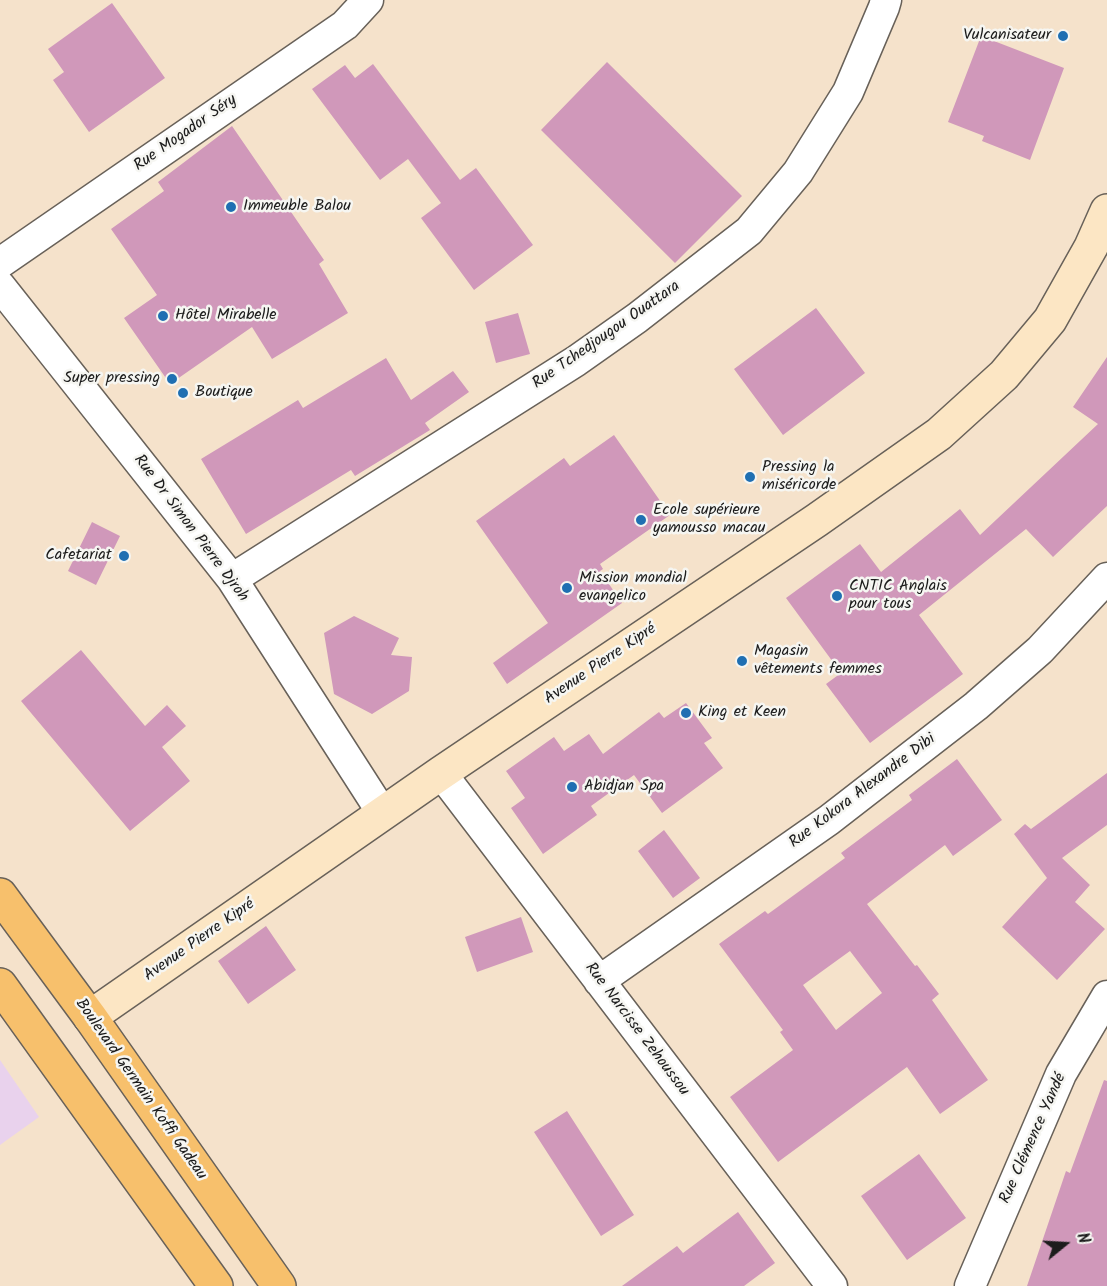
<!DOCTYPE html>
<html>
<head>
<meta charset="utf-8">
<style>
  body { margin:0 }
  #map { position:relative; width:1107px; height:1286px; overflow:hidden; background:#f5e2cb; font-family:Kalam,sans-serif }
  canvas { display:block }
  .north { position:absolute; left:1035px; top:1214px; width:60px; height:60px; -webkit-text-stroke:4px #f6f6f2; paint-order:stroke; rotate:72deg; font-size:16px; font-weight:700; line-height:24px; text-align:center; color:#1c1c1c }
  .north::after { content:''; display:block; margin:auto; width:21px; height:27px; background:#1c1c1c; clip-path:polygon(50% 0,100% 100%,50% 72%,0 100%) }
</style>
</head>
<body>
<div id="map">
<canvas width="1107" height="1286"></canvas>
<div class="north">N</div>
</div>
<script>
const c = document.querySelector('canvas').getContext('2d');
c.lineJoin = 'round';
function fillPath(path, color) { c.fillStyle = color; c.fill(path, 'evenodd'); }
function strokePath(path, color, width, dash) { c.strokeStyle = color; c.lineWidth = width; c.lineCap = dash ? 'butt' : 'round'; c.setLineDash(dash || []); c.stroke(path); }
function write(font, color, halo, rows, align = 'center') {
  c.font = font + ' Kalam,sans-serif'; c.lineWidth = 5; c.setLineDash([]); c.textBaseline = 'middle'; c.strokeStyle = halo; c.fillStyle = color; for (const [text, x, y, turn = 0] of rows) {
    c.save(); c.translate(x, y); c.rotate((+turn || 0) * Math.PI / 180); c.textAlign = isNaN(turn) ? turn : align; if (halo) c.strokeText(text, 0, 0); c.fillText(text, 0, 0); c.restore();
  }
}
fillPath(new Path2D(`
  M0 1060 39 1117 0 1145Z`), '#e9d2ed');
fillPath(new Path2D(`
  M112 3 165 78 89 132 53 80 64 72 48 49Z
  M981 36 1064 68 1030 160 982 141 984 136 948 122Z
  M607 62 742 196 675 263 541 130Z
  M373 64 460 180 476 168 533 245 474 290 421 218 441 203 408 159 380 180 312 89 345 65 355 78Z
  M232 126 324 260 319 264 348 313 272 359 252 327 170 384 124 318 157 295 111 229 164 191 158 182Z
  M816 308 865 373 783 435 734 369Z
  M518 313 530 354 496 363 485 322Z
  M1107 357V506L1053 557 1026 529 919 615 963 674 870 743 826 684 841 673 786 598 860 544 881 572 960 509 980 535 1098 424 1073 407Z
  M386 358 411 400 453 371 469 392 425 423 430 430 355 476 351 470 246 534 201 459 298 400 303 408Z
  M614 435 670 515 600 564 603 569 600 571 622 603 507 684 493 663 548 623 476 521 564 458 570 466Z
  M92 522 120 536 96 585 68 571Z
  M354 616 399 638 391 655 412 657 409 691 372 714 334 694 324 633Z
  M81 650 145 726 167 705 186 726 162 747 190 781 130 831 21 701Z
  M686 703 712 738 704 743 723 768 662 813 634 775 591 806 597 815 543 854 511 808 525 798 506 771 554 737 564 751 589 734 603 754 659 712 664 718Z
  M957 759 1002 820 953 856 945 845 867 904 915 966 917 965 939 994 932 1000 988 1080 940 1114 907 1067 778 1162 730 1097 793 1050 780 1032 783 1030 719 944 765 911 768 914 845 858 841 853 912 800 909 795ZM850 951 882 993 836 1030 803 985Z
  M1107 773V825L1062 858 1090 885 1075 902 1105 929 1057 980 1002 927 1047 878 1014 834 1025 824 1031 829Z
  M664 830 700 878 673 898 638 851Z
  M521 917 533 952 477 972 465 937Z
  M266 926 296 970 248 1004 218 961Z
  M1104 1080 1107 1081V1286H1027L1066 1171 1070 1173Z
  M567 1111 634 1215 601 1236 534 1132Z
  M919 1154 966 1218 907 1260 861 1196Z
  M738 1212 775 1263 744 1286H622L677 1246 683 1253Z`), '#d098ba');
const street = new Path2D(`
  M0 263 345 25 368 0
  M0 286 232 579 383 814
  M232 579 576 361 637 318 749 231 798 172 848 92 884 7 886 0
  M441 773 832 1286
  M599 981 829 820 976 706 1040 650 1107 578
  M970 1286 1061 1074 1107 996`);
const secondary = new Path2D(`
  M90 1017 441 773 817 520 939 434 1004 375 1050 320 1091 247 1107 211`);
const primary = new Path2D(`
  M0 895 90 1017 279 1286
  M0 985 216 1286`);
strokePath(street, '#686159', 33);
strokePath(secondary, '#686159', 36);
strokePath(primary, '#686159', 36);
strokePath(street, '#fff', 30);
strokePath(secondary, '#fce6c4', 33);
strokePath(primary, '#f7c06c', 33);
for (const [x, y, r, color] of [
  [1063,36,6,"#1f6fb2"],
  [231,207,6,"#1f6fb2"],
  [163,316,6,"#1f6fb2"],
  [172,379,6,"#1f6fb2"],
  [183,393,6,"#1f6fb2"],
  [750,477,6,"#1f6fb2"],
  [641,520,6,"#1f6fb2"],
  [124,556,6,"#1f6fb2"],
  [567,588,6,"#1f6fb2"],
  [837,596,6,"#1f6fb2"],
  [742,661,6,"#1f6fb2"],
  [686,713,6,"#1f6fb2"],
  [572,787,6,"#1f6fb2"]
]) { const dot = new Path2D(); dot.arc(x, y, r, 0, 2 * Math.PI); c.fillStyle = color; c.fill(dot); strokePath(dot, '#f6f6f2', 2); }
write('16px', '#1c1c1c', '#f6f6f2', [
  ["Vulcanisateur",1051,36,"right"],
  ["Immeuble Balou",243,207],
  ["Hôtel Mirabelle",175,316],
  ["Super pressing",160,379,"right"],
  ["Boutique",195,393],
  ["Pressing la",762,468],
  ["miséricorde",762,486],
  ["Ecole supérieure",653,511],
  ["yamousso macau",653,529],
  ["Cafetariat",112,556,"right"],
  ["Mission mondial",579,579],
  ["evangelico",579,597],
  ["CNTIC Anglais",849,587],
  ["pour tous",849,605],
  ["Magasin",754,652],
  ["vêtements femmes",754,670],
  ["King et Keen",698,713],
  ["Abidjan Spa",584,787]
], 'left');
write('16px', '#1c1c1c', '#f6f6f2', [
  ["Rue Mogador Séry",186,134,-35],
  ["Rue Tchedjougou Ouattara",607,336,-35],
  ["Rue Dr Simon Pierre Djroh",190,529,53],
  ["Avenue Pierre Kipré",601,665,-34],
  ["Rue Kokora Alexandre Dibi",863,792,-37],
  ["Avenue Pierre Kipré",200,941,-35],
  ["Rue Narcisse Zehoussou",636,1030,53],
  ["Boulevard Germain Koffi Gadeau",140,1090,55],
  ["Rue Clémence Yandé",1034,1139,-66]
]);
</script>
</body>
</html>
